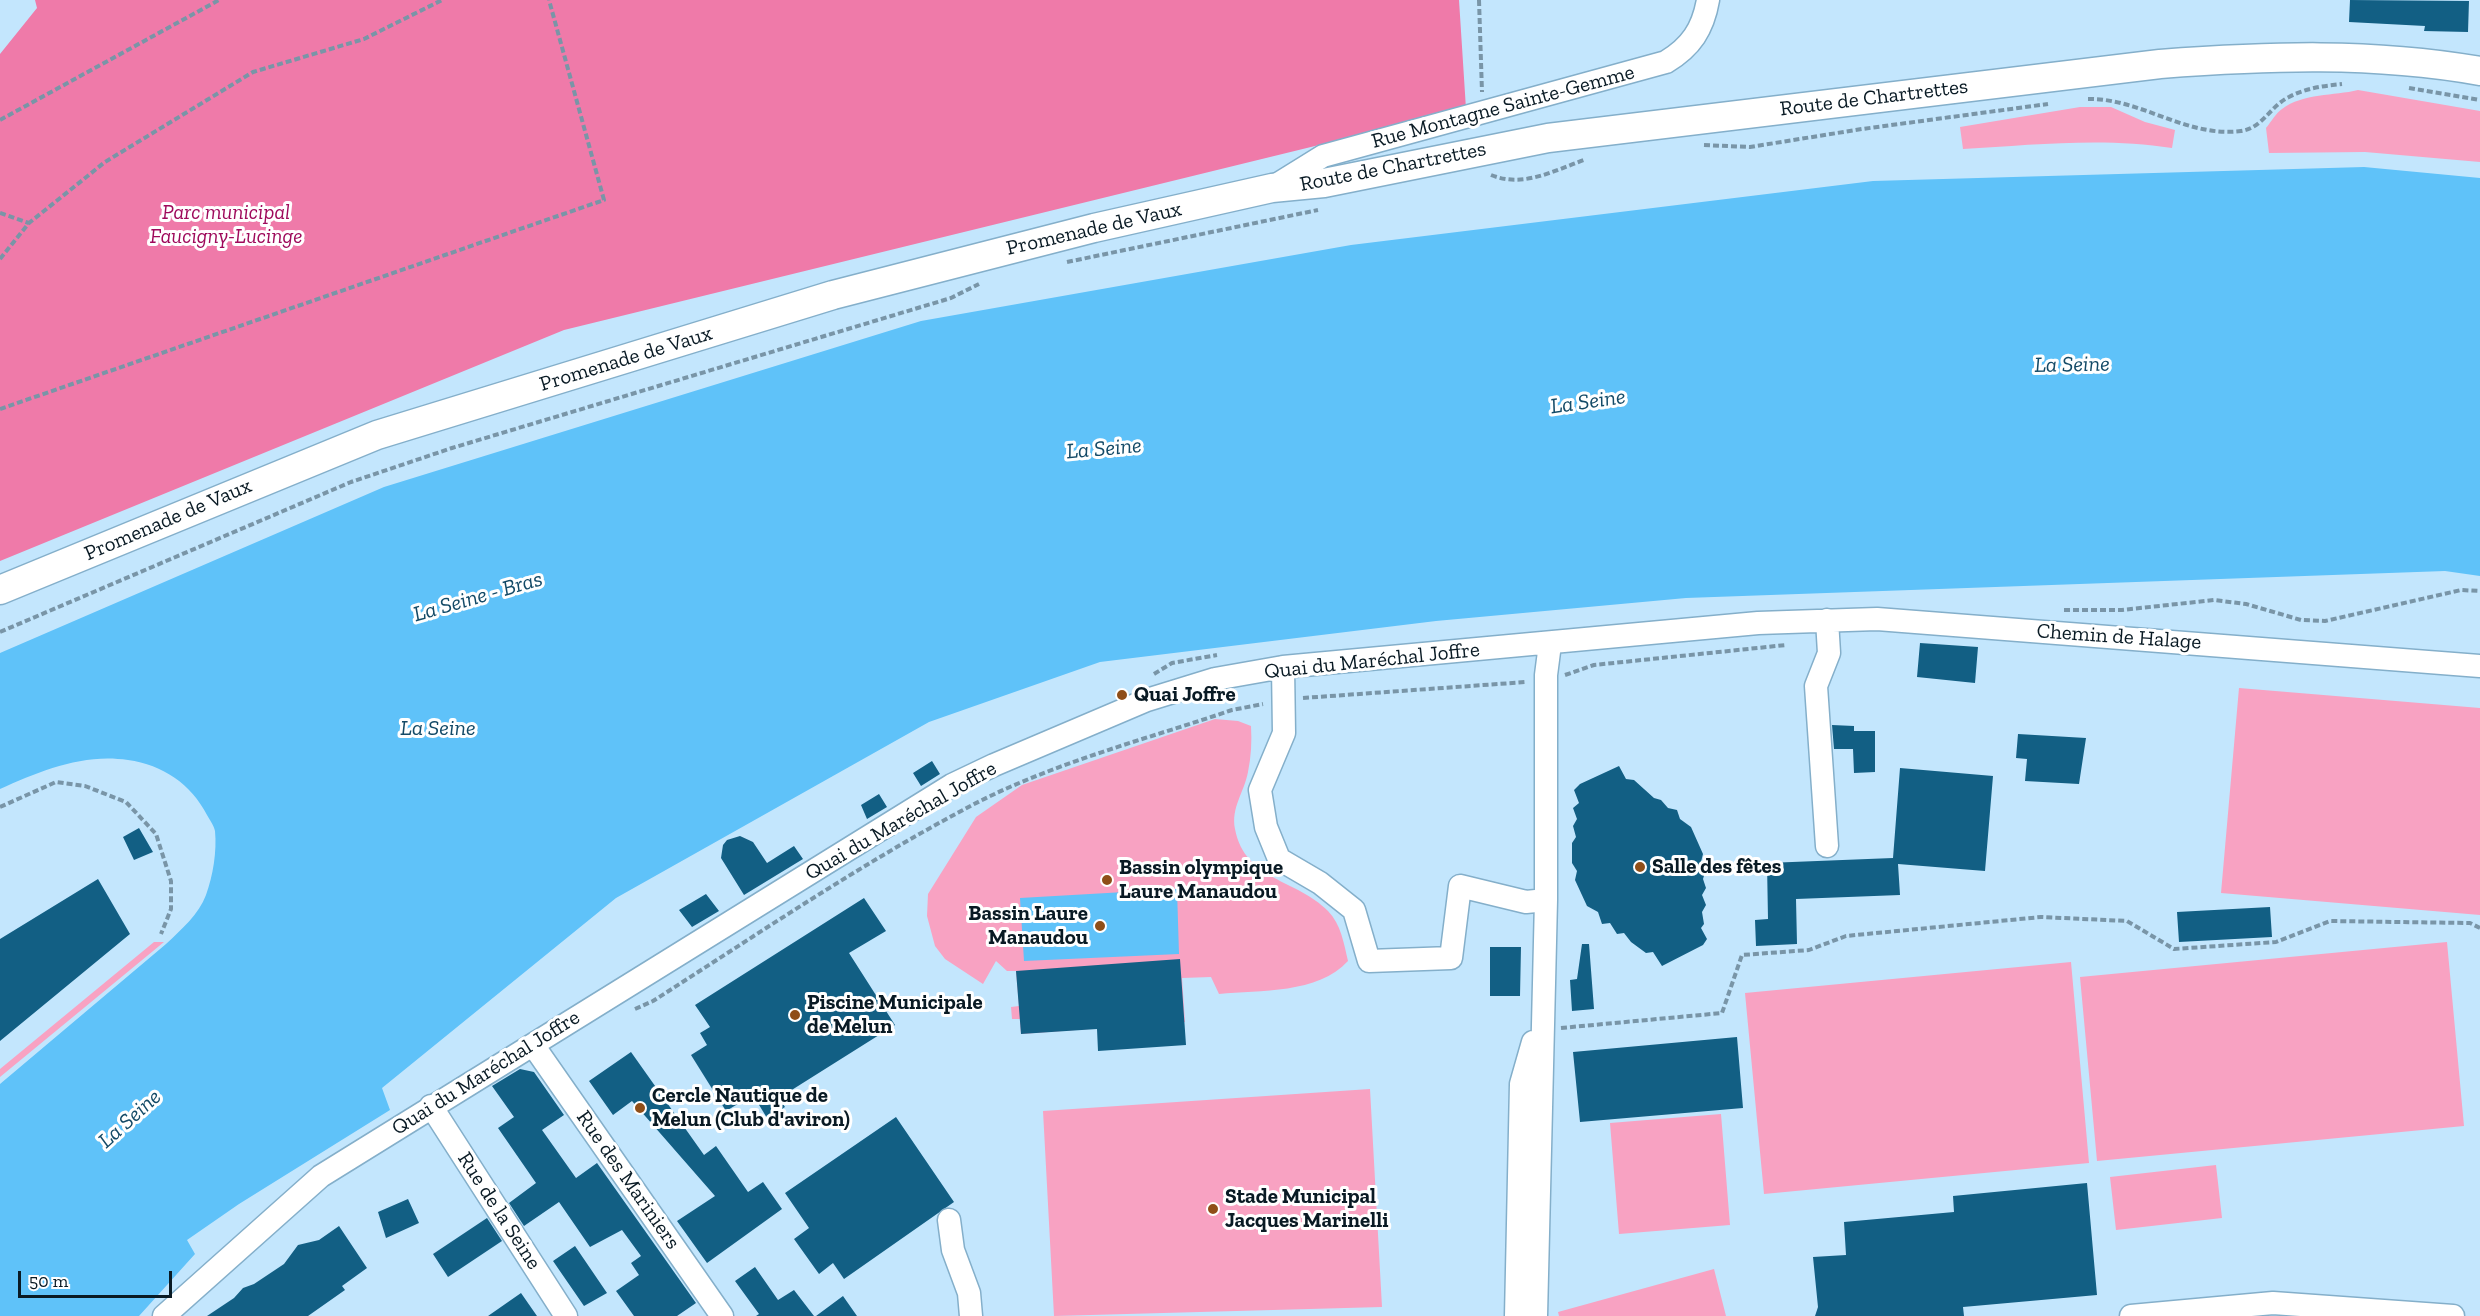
<!DOCTYPE html>
<html>
<head>
<meta charset="utf-8">
<style>
  body { margin:0 }
  #map { position:relative; width:2480px; height:1316px; overflow:hidden; background:#c3e6fd; font-family:"Zilla Slab",serif }
  canvas { display:block }
  .scale { position:absolute; left:18px; top:1271px; width:154px; height:27px; box-sizing:border-box; border:3px solid #091a24; border-top:0; padding-left:8px; font-size:18px; line-height:21px; white-space:nowrap; color:#091a24; -webkit-text-stroke:4px #fff; paint-order:stroke }
</style>
</head>
<body>
<div id="map">
<canvas width="2480" height="1316"></canvas>
<div class="scale">50 m</div>
</div>
<script>
const c = document.querySelector('canvas').getContext('2d');
c.lineJoin = 'round';
function fillPath(path, color) { c.fillStyle = color; c.fill(path, 'evenodd'); }
function strokePath(path, color, width, dash) { c.strokeStyle = color; c.lineWidth = width; c.lineCap = dash ? 'butt' : 'round'; c.setLineDash(dash || []); c.stroke(path); }
function write(font, color, halo, rows, align = 'center') {
  c.font = font + ' "Zilla Slab",serif'; c.lineWidth = 6; c.setLineDash([]); c.textBaseline = 'middle'; c.strokeStyle = halo; c.fillStyle = color; for (const [text, x, y, turn = 0] of rows) {
    c.save(); c.translate(x, y); c.rotate((+turn || 0) * Math.PI / 180); c.textAlign = isNaN(turn) ? turn : align; if (halo) c.strokeText(text, 0, 0); c.fillText(text, 0, 0); c.restore();
  }
}
fillPath(new Path2D(`
  M2358 90 2480 111V162L2365 152 2269 153 2266 128C2271 122 2276 113 2282 109 2303 93 2334 96 2358 90Z
  M2080 107H2111L2145 122 2175 130 2172 148C2104 137 2031 145 1963 149L1960 127Z
  M2239 688 2480 708V915L2221 893Z
  M1215 719 1238 721 1251 726C1252 742 1251 757 1248 772 1244 793 1231 807 1235 829 1245 881 1297 879 1328 911 1341 924 1344 944 1348 961 1318 994 1260 990 1219 994L1211 977 1182 978 1185 1022 1021 1034 1020 1019H1012L1011 1007 1019 1006 1016 971H1007L996 961 983 984 945 959 935 946 927 916 928 894 976 817 1022 785Z
  M154 942H164L0 1077V1069Z
  M2447 942 2464 1126 2097 1161 2080 977Z
  M2071 962 2089 1163 1764 1194 1745 993Z
  M1370 1089 1382 1307 1054 1316 1043 1111Z
  M1721 1114 1730 1225 1619 1234 1610 1123Z
  M2216 1165 2222 1218 2116 1230 2110 1177Z
  M1714 1269 1726 1316H1559L1558 1312Z`), '#f8a2c2');
fillPath(new Path2D(`
  M35 0H1459L1466 109 564 330 0 561V54L37 8Z`), '#ef7aa9');
fillPath(new Path2D(`
  M2364 167 2480 178V576L2445 571 1686 598 1436 621 1100 662 929 722 616 898 382 1088 390 1110 239 1204 187 1240 195 1254 139 1316H0V1084L166 944C181 930 199 914 206 895 213 876 217 851 215 831 214 826 210 820 207 815 191 784 163 765 128 760 83 753 40 771 0 789V653L384 487 921 321 1351 245 1873 181Z
  M1177 889 1179 954 1024 961 1020 898Z`), '#5fc2f9');
fillPath(new Path2D(`
  M2350 0 2469 1 2468 32 2424 31 2425 26 2349 22Z
  M1920 643 1978 647 1975 683 1917 677Z
  M1832 725 1854 726V731H1875V772L1854 773 1853 749H1834Z
  M2018 734 2086 738 2079 784 2025 781 2027 759 2016 758Z
  M932 761 940 774 921 786 913 773Z
  M1619 766 1626 779 1634 780 1654 798 1661 800 1668 808 1677 810 1680 819 1691 827 1703 854 1701 862 1706 869 1703 879 1706 888 1702 895 1706 905 1702 912 1704 924 1701 928 1707 939 1703 945 1662 966 1653 952 1646 953 1631 942 1624 933 1617 934 1610 923 1602 924 1598 912 1587 906 1575 880 1577 871 1572 863V843L1576 837 1573 826 1577 819 1573 808 1579 803 1574 790 1580 784Z
  M1900 768 1993 776 1985 871 1898 864 1900 895 1796 899 1797 944 1756 946 1755 920 1768 919 1767 863 1893 858Z
  M879 794 887 807 867 819 861 805Z
  M139 828 153 852 134 860 123 837Z
  M740 836 753 842 767 863 794 846 803 859 744 895 721 858 723 845 727 840Z
  M98 879 130 934 0 1041V939Z
  M706 894 719 911 692 927 679 910Z
  M864 898 886 931 849 953 895 1025 779 1098 785 1107 767 1118 753 1095 726 1111 691 1055 707 1045 700 1033 710 1027 695 1005Z
  M2270 907 2272 937 2179 942 2177 912Z
  M1582 944H1589L1594 1009 1572 1011 1570 980 1577 979Z
  M1490 947H1521L1520 996H1490Z
  M1180 959 1186 1045 1098 1051 1097 1029 1021 1034 1016 971Z
  M1737 1037 1743 1108 1580 1122 1573 1052Z
  M631 1052 704 1155 716 1146 748 1192 763 1182 782 1209 707 1263 677 1221 715 1196 632 1101 613 1115 589 1081Z
  M520 1069 534 1072 564 1115 542 1130 576 1178 597 1163 696 1303 677 1316H634L616 1291 639 1275 631 1263 641 1256 622 1230 590 1247 559 1202 524 1226 509 1203 536 1183 498 1128 514 1117 492 1086Z
  M896 1117 954 1202 844 1279 833 1263 819 1274 794 1239 809 1228 785 1193Z
  M2087 1183 2097 1295 1963 1307 1964 1316H1815L1818 1307 1813 1257 1846 1255 1844 1222 1954 1212 1953 1196Z
  M408 1199 419 1223 386 1238 378 1212Z
  M487 1218 502 1241 448 1277 433 1254Z
  M339 1226 367 1268 342 1286 345 1290 308 1316H207L234 1298 243 1288 254 1284 284 1264 298 1245 319 1240Z
  M575 1246 607 1293 584 1306 553 1261Z
  M755 1267 778 1300 794 1290 814 1316H756L759 1314 735 1281Z
  M521 1293 537 1316H488Z
  M843 1296 857 1316H816Z`), '#125f84');
const minor = new Path2D(`
  M1273 187 1323 156 1666 62C1691 47 1703 29 1708 0
  M1283 667 1284 733 1260 790 1266 827 1279 859 1320 883 1354 910 1369 961 1451 958 1460 886 1526 902 1546 900
  M1827 846 1816 686 1829 653 1827 620
  M533 1045 722 1316
  M431 1106 566 1316
  M949 1220 953 1250 969 1293 971 1316
  M164 1316 321 1176 952 785 994 765 1147 700 1215 679 1283 667 1758 623 1877 619 2480 666
  M1516 1316 1521 1084 1533 1042
  M1536 1316 1546 900V675L1550 644
  M2131 1316 2273 1303 2453 1316`);
const major = new Path2D(`
  M0 590 377 435 833 295 1094 228 1272 188 1324 183 1548 138 2160 64C2269 56 2372 52 2480 71`);
strokePath(minor, '#84afca', 25);
strokePath(major, '#84afca', 31);
strokePath(new Path2D(`
  M1479 0 1482 92
  M2409 88 2480 100
  M2088 99C2141 98 2186 138 2241 131 2263 128 2270 106 2289 97 2306 88 2323 86 2342 84
  M0 120 219 0
  M1704 145 1750 147 1862 129 2048 104
  M1491 175C1523 188 1553 171 1584 160
  M0 213 29 223
  M0 259 29 223 105 162 253 72 364 39 442 0
  M1067 262 1318 210
  M0 409 604 200 549 0
  M2064 610H2122L2214 600 2246 604 2301 620 2325 621 2461 590 2480 591
  M0 632 351 482 452 448 951 298 979 284
  M1154 674 1172 663 1217 655
  M1565 675 1594 665 1786 645
  M1303 698 1526 682
  M0 807 56 782 85 786 126 802 156 834 171 881V909L161 934
  M635 1009 653 1001C755 936 856 867 963 810 1045 765 1144 740 1232 710L1263 704
  M1561 1028 1722 1013 1742 955 1809 950 1846 936 2041 917 2127 921 2174 949 2276 942 2330 921 2470 923 2480 928`), '#7995a7', 4, [6, 3]);
strokePath(minor, '#fff', 22);
strokePath(major, '#fff', 28);
for (const [x, y, r, color] of [
  [1122,695,6,"#8f4e18"],
  [1640,867,6,"#8f4e18"],
  [1107,880,6,"#8f4e18"],
  [1100,926,6,"#8f4e18"],
  [795,1015,6,"#8f4e18"],
  [640,1108,6,"#8f4e18"],
  [1213,1209,6,"#8f4e18"]
]) { const dot = new Path2D(); dot.arc(x, y, r, 0, 2 * Math.PI); c.fillStyle = color; c.fill(dot); strokePath(dot, '#fff', 2); }
write('21px', '#091a24', '#fff', [
  ["Route de Chartrettes",1874,98,-7],
  ["Rue Montagne Sainte-Gemme",1503,107,-15],
  ["Route de Chartrettes",1393,167,-11],
  ["Promenade de Vaux",1094,229,-13],
  ["Promenade de Vaux",626,359,-17],
  ["Promenade de Vaux",168,520,-23],
  ["Chemin de Halage",2119,637,4],
  ["Quai du Maréchal Joffre",1372,661,-6],
  ["Quai du Maréchal Joffre",901,821,-30],
  ["Quai du Maréchal Joffre",486,1073,-32],
  ["Rue des Mariniers",628,1180,55],
  ["Rue de la Seine",499,1211,57]
]);
write('italic 21px', '#9e095b', '#fff', [
  ["Parc municipal",226,213],
  ["Faucigny-Lucinge",226,237]
]);
write('bold 21px', '#091a24', '#fff', [
  ["Quai Joffre",1134,695],
  ["Salle des fêtes",1652,867],
  ["Bassin olympique",1119,868],
  ["Laure Manaudou",1119,892],
  ["Bassin Laure",1088,914,"right"],
  ["Manaudou",1088,938,"right"],
  ["Piscine Municipale",807,1003],
  ["de Melun",807,1027],
  ["Cercle Nautique de",652,1096],
  ["Melun (Club d'aviron)",652,1120],
  ["Stade Municipal",1225,1197],
  ["Jacques Marinelli",1225,1221]
], 'left');
write('italic 22px', '#134a67', '#fff', [
  ["La Seine",2072,365,-1],
  ["La Seine",1588,402,-8],
  ["La Seine",1104,449,-5],
  ["La Seine - Bras",478,597,-16],
  ["La Seine",438,729],
  ["La Seine",130,1119,-42]
]);
</script>
</body>
</html>
